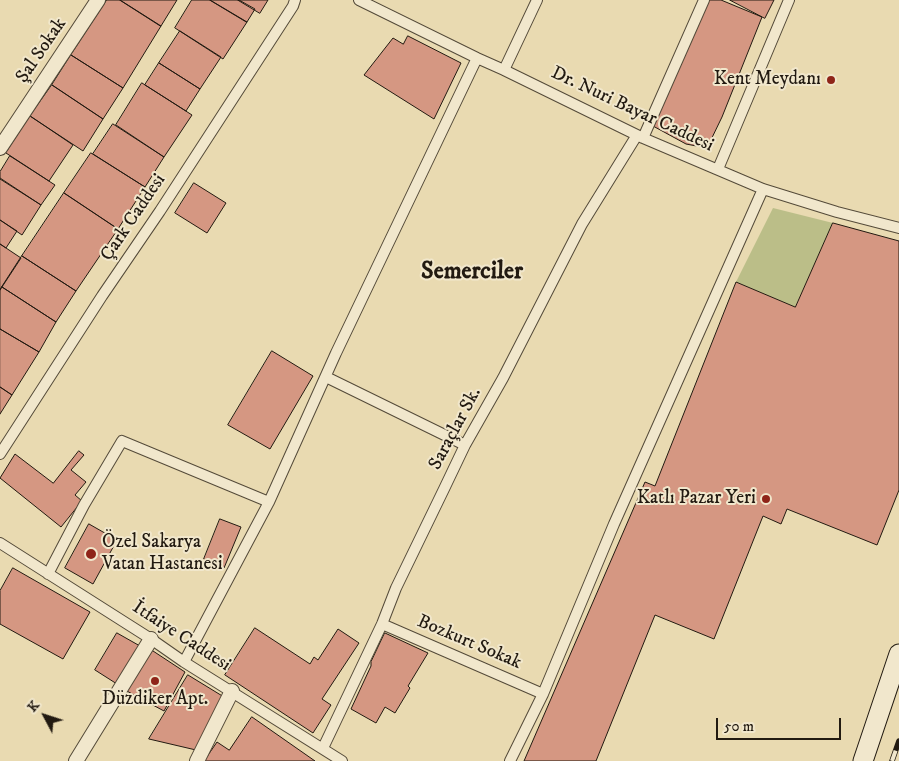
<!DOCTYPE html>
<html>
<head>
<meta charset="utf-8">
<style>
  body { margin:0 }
  #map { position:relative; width:899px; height:761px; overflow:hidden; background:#e9dab1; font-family:"IM FELL DW Pica",serif }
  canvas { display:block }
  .north { position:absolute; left:20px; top:691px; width:50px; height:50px; -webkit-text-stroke:4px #f1e7cc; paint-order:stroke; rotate:310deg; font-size:14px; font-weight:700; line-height:20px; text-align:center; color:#221a11 }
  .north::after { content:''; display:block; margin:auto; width:18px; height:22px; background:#221a11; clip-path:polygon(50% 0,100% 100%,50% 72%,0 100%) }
  .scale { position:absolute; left:716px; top:718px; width:125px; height:22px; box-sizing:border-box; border:2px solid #221a11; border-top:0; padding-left:6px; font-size:15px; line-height:18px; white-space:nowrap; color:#221a11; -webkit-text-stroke:4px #f1e7cc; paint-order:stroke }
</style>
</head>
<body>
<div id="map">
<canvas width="899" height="761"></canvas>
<div class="north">K</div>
<div class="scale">50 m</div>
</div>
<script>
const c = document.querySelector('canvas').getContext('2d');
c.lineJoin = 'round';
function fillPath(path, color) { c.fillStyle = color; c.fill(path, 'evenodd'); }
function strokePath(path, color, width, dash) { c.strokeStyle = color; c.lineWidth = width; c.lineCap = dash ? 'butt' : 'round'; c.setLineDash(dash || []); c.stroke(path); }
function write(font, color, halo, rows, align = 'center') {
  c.font = font + ' "IM FELL DW Pica",serif'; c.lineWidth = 4; c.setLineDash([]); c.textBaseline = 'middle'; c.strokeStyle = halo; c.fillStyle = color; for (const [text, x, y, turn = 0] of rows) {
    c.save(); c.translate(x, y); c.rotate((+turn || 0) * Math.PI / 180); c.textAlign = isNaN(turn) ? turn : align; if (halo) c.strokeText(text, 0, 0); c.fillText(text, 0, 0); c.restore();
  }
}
fillPath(new Path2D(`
  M773 208 833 223 795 307 736 282Z`), '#bbbe88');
const building = new Path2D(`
  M107 0H120L161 26 123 88 71 55Z
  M120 0H177L161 26Z
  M192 0H210L247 22 223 59 175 28Z
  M210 0H239L255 9 247 22Z
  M238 0H268L260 13Z
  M708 0H721L762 17 722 117 707 148 686 144 653 126Z
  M730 0H774L765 18Z
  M180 31 221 57 200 89 159 63Z
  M408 36 461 63 434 119 364 75 393 38 403 44Z
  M71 55 123 88 103 119 52 85Z
  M159 63 200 89 186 111 145 85Z
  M142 83 192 115 164 157 116 125Z
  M52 85 103 119 83 151 30 116Z
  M30 116 73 145 49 181 6 153Z
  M113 124 164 157 145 187 93 154Z
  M91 153 145 187 118 229 64 193Z
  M10 156 55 185 41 205 0 178V172Z
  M0 179 41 205 22 235 0 220Z
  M194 183 226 203 207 233 175 213Z
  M64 193 118 229 76 291 22 256Z
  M0 220 17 231 6 248 0 244Z
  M833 223 899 241V490L877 545 787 509 781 524 763 516 714 639 655 615 596 761H524L645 482 655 486 736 282 795 307Z
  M0 244 21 258 0 290Z
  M22 256 76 291 56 322 2 287Z
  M2 287 56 322 39 352 0 329V290Z
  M0 329 39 352 12 395 0 387Z
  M272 351 313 376 270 449 228 425Z
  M0 387 12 395 0 414Z
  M79 451 84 455 71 470 86 482 75 495 82 501 61 527 0 478 15 454 53 483Z
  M220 519 241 527 224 568 204 559Z
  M89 524 117 540 93 584 65 568Z
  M13 568 90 612 63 659 0 624V591Z
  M255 628 310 664 314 657 318 660 338 629 359 643 322 699 331 705 313 733 225 675Z
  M117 633 140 646 117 684 95 670Z
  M385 633 428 653 408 686 410 688 395 713 385 707 376 723 351 709 371 666V662Z
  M150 649 185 672 164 711 125 690Z
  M188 675 224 697 196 750 149 739Z
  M252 717 315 761H204L217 742 229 750Z`);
fillPath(building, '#d59782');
strokePath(building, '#221a11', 1);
const pedestrian = new Path2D(`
  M359 0 477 58 504 70 643 138 763 189 837 212 899 228
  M504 70 537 0
  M643 138 704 0
  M718 169 789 0
  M326 377 465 445
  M0 454 102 296 160 211 293 6 295 0
  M0 543 151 639 184 662 342 761
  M48 574 84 505 122 441 269 502
  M382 624 543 694
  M184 662 269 502 336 353 477 58
  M323 748 382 624 396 588 444 489 465 445 503 378 582 224 637 135
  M510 761 543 694 614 524 763 189`);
const minor = new Path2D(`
  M0 148 98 0
  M76 761 151 639
  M197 761 232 691`);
const secondary = new Path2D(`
  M863 761 899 654`);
strokePath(pedestrian, '#544a39', 12);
strokePath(minor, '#544a39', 16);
strokePath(secondary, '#221a11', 21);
strokePath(pedestrian, '#f1e7cc', 10);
strokePath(minor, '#f1e7cc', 14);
strokePath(secondary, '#f1e7cc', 19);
const rail = new Path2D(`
  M892 761 899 741`);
strokePath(rail, '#221a11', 5.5);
strokePath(rail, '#f1e7cc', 4, [11]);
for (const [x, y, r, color] of [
  [831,80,5,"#8f2418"],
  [766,499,5,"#8f2418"],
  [91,554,6,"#8f2418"],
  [155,681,5,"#8f2418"]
]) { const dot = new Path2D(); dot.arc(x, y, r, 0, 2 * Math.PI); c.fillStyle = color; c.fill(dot); strokePath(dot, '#f1e7cc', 2); }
write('19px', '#221a11', '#f1e7cc', [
  ["Şal Sokak",42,51,-56],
  ["Dr. Nuri Bayar Caddesi",632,110,25],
  ["Çark Caddesi",134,218,-56],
  ["Saraçlar Sk.",456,429,-62],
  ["İtfaiye Caddesi",181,637,33],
  ["Bozkurt Sokak",469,643,23]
]);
write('19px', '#221a11', '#f1e7cc', [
  ["Kent Meydanı",821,80],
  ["Katlı Pazar Yeri",756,499],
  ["Özel Sakarya",102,543,"left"],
  ["Vatan Hastanesi",102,565,"left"],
  ["Düzdiker Apt.",155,700,"center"]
], 'right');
write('bold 24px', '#221a11', '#f1e7cc', [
  ["Semerciler",472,273]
]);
</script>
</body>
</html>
